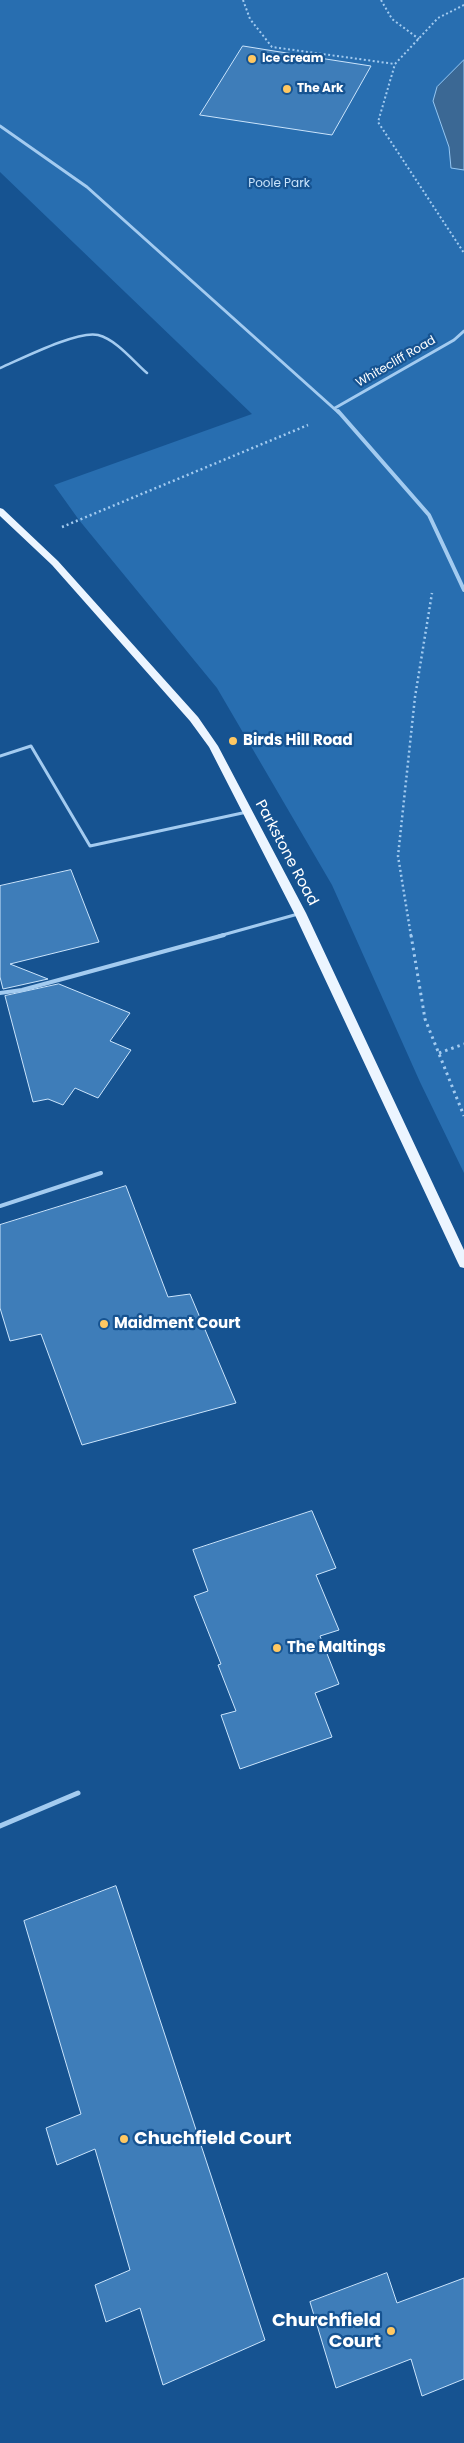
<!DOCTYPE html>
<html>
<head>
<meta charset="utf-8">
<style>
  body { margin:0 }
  canvas { display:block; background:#165391 }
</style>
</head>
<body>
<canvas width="464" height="2443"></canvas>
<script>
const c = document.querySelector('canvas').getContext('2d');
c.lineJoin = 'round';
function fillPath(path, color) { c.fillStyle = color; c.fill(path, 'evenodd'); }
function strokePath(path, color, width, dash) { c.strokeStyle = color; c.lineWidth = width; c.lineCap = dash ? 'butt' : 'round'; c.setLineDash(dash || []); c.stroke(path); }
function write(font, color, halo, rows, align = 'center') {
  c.font = font + ' Poppins,sans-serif'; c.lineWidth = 4.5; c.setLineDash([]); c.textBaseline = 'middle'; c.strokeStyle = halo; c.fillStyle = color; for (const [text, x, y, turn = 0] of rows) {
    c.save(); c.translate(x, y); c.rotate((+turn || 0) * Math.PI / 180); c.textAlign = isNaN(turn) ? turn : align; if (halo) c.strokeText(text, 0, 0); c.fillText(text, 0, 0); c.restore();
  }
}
fillPath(new Path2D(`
  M0 0H464V1173L420 1082 332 885 217 688 79 520 54 485 252 414 0 172Z`), '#286eb0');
const water = new Path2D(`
  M464 60V170L451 168 449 147 433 101 437 87Z`);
fillPath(water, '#3b6894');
strokePath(water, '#95c7f3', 1);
const building = new Path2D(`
  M243 46 274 51 371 66 332 135 200 115Z
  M71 870 99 942 10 964 48 979 3 989 0 977V886Z
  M59 984 130 1013 110 1041 131 1050 98 1098 75 1088 63 1105 48 1099 33 1102 5 996Z
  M126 1186 168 1297 190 1294 236 1403 82 1445 41 1334 10 1341 0 1308V1225Z
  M312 1511 336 1568 316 1575 339 1630 320 1636 339 1684 315 1693 332 1737 240 1769 221 1715 236 1711 218 1665 221 1664 194 1596 208 1591 193 1550Z
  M116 1886 265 2340 163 2385 140 2308 106 2322 95 2285 130 2270 95 2149 57 2165 46 2128 81 2114 24 1921Z
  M387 2273 397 2303 464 2278V2379L422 2396 411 2359 336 2388 310 2302Z`);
fillPath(building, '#3e7db9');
strokePath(building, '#cae4fc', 1);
strokePath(new Path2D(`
  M243 0 250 19 272 47 395 64
  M381 0 392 19 419 39
  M464 5 438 18 395 64 378 122 464 253`), '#a3cbf0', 2, [2, 2.5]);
strokePath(new Path2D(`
  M62 527 308 425
  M411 936 398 856 415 697 432 593`), '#a3cbf0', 2.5, [2, 3]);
strokePath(new Path2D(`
  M411 935 425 1019 464 1116
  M439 1053 464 1044`), '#a3cbf0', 3, [2.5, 4]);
strokePath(new Path2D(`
  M0 368C21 359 78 330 98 335 117 340 133 361 147 373`), '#a3cbf0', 2.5);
strokePath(new Path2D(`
  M0 756 31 746 90 846 247 812
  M219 936 298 914`), '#a3cbf0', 3);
strokePath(new Path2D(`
  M0 993 22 990 224 935
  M0 1206 101 1173`), '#a3cbf0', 4);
strokePath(new Path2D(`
  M0 1826 78 1793`), '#a3cbf0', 5);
strokePath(new Path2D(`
  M0 126 87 187 339 413
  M335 408 454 340 464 331`), '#a3cbf0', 3);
strokePath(new Path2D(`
  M338 411 429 515 464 590`), '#a3cbf0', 4);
fillPath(new Path2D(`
  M0 508 3 509 58 561 198 717 218 746 306 913 464 1250V1268L460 1267 458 1263 294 913 209 747 190 721 52 565 0 516Z`), '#ecf5ff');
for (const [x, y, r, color] of [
  [252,59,5,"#ffc862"],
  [287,89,5,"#ffc862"],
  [233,741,5,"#ffc862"],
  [104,1324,5,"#ffc862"],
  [277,1648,5,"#ffc862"],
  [124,2139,5,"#ffc862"],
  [391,2331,5,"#ffc862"]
]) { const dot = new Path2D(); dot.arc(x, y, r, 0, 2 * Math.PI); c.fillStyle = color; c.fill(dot); strokePath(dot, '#165391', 2); }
write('bold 12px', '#fff', '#165391', [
  ["Ice cream",262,59],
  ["The Ark",297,89]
], 'left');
write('12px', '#cae4fc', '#165391', [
  ["Poole Park",279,184]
]);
write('12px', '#fff', '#165391', [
  ["Whitecliff Road",396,362,-30]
]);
write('bold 15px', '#fff', '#165391', [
  ["Birds Hill Road",243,741],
  ["Maidment Court",114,1324],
  ["The Maltings",287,1648]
], 'left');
write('15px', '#fff', '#165391', [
  ["Parkstone Road",286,853,62]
]);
write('bold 18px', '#fff', '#165391', [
  ["Chuchfield Court",134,2139],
  ["Churchfield",381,2321,"right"],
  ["Court",381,2342,"right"]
], 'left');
</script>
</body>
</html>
